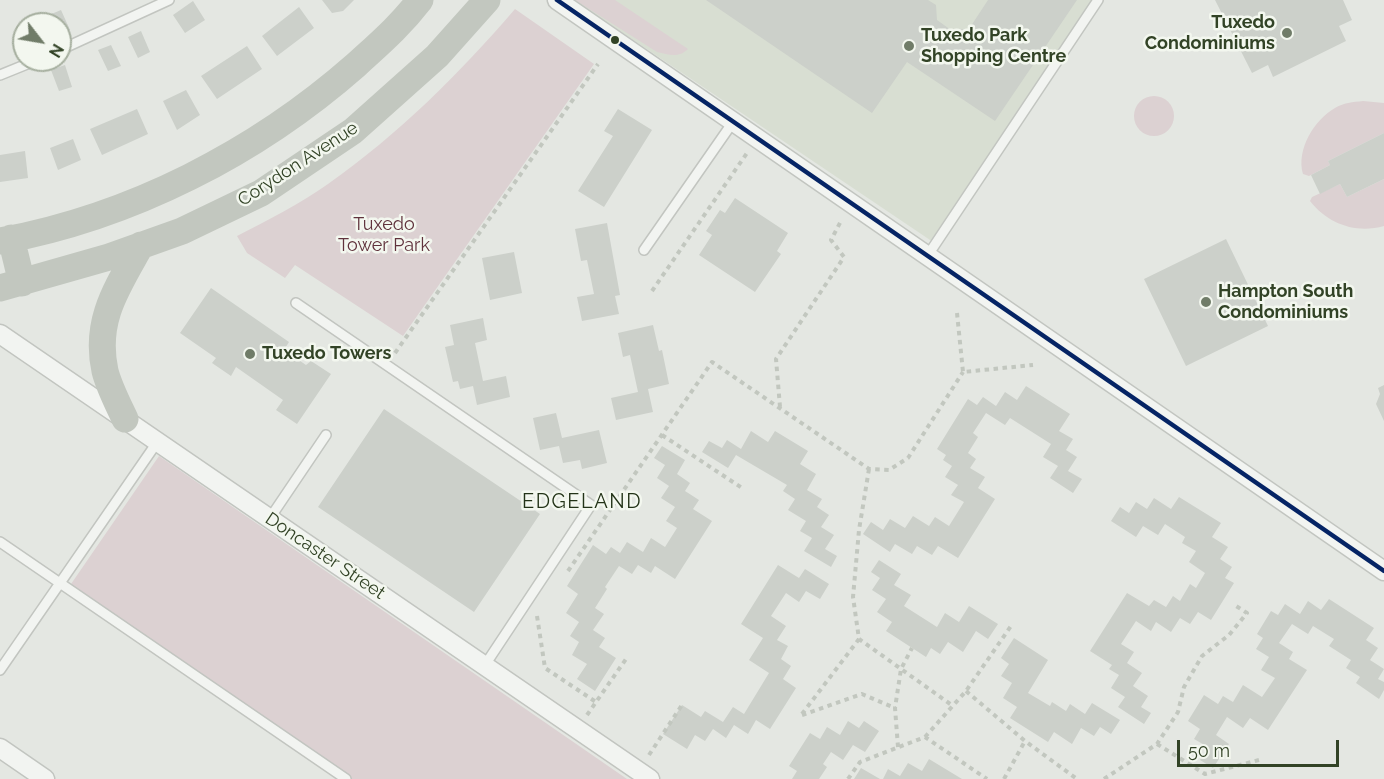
<!DOCTYPE html>
<html>
<head>
<meta charset="utf-8">
<style>
  body { margin:0 }
  #map { position:relative; width:1384px; height:779px; overflow:hidden; background:#e4e7e2; font-family:Raleway,sans-serif }
  canvas { display:block }
  .north { position:absolute; left:12px; top:12px; width:60px; height:60px; box-sizing:border-box; background:#f3f7ef; border:2px solid #a6af9f; border-radius:50%; rotate:121deg; font-size:16px; font-weight:700; line-height:24px; text-align:center; color:#324326 }
  .north::after { content:''; display:block; margin:auto; width:21px; height:27px; background:#707c68; clip-path:polygon(50% 0,100% 100%,50% 72%,0 100%) }
  .scale { position:absolute; left:1177px; top:740px; width:162px; height:27px; box-sizing:border-box; border:3px solid #324326; border-top:0; padding-left:8px; font-size:18px; line-height:21px; white-space:nowrap; color:#324326; -webkit-text-stroke:4px #f3f7ef; paint-order:stroke }
</style>
</head>
<body>
<div id="map">
<canvas width="1384" height="779"></canvas>
<div class="north">N</div>
<div class="scale">50 m</div>
</div>
<script>
const c = document.querySelector('canvas').getContext('2d');
c.lineJoin = 'round';
function fillPath(path, color) { c.fillStyle = color; c.fill(path, 'evenodd'); }
function strokePath(path, color, width, dash) { c.strokeStyle = color; c.lineWidth = width; c.lineCap = dash ? 'butt' : 'round'; c.setLineDash(dash || []); c.stroke(path); }
function write(font, color, halo, rows, align = 'center') {
  c.font = font + ' Raleway,sans-serif'; c.lineWidth = 5; c.setLineDash([]); c.textBaseline = 'middle'; c.strokeStyle = halo; c.fillStyle = color; for (const [text, x, y, turn = 0] of rows) {
    c.save(); c.translate(x, y); c.rotate((+turn || 0) * Math.PI / 180); c.textAlign = isNaN(turn) ? turn : align; if (halo) c.strokeText(text, 0, 0); c.fillText(text, 0, 0); c.restore();
  }
}
fillPath(new Path2D(`
  M574 0H1099L933 242Z`), '#d8ded2');
fillPath(new Path2D(`
  M575 0H615L688 49C679 58 669 55 657 52Z
  M515 9 594 64 403 336 295 265 285 278 247 253 237 236C268 220 300 204 328 184 399 134 459 74 515 9Z
  M1134 116a20 20 0 1 1 40 0a20 20 0 1 1-40 0Z
  M1363 101 1384 103V133L1328 161 1330 165 1309 176 1303 174C1296 150 1314 120 1335 108 1343 103 1353 102 1363 101Z
  M1384 179V226C1356 234 1328 224 1310 201L1312 197 1340 184 1347 197Z
  M159 456 627 779H349L69 587Z`), '#dcd1d2');
fillPath(new Path2D(`
  M322 0H354L343 11 332 13Z
  M706 0H928L936 5 937 20 951 30 969 29 988 0H1077L995 121 907 62 872 113Z
  M1215 0H1343L1352 20 1339 26 1346 41 1273 77 1268 65 1252 73Z
  M193 1 205 20 185 33 173 15Z
  M299 7 314 28 277 56 262 36Z
  M61 10 70 30 60 35V24H53L49 15Z
  M141 31 150 52 138 58 128 37Z
  M111 45 121 66 108 71 98 50Z
  M247 46 262 69 217 99 201 76Z
  M65 65 72 87 59 91 51 70Z
  M186 90 200 115 177 130 163 101Z
  M137 109 148 134 102 155 90 129Z
  M618 109 652 130 604 207 578 191 613 136 604 131Z
  M1384 133V179L1347 197 1340 184 1320 194 1311 175 1330 165 1328 161Z
  M73 139 81 160 58 170 50 148Z
  M25 151 28 178 0 182V155Z
  M735 198 788 233 777 251 781 254 755 292 699 255 712 235 706 231 720 210 725 213Z
  M607 223 620 295 615 296 619 314 582 321 577 297 594 294 587 260 581 261 575 229Z
  M1226 239 1268 326 1186 366 1144 279Z
  M514 252 522 293 490 300 482 258Z
  M211 288 289 342 284 350 306 365 311 361 331 374 297 424 276 410 283 400 236 367 231 376 212 363 216 358 180 333Z
  M483 318 487 340 475 343 483 381 506 376 510 397 477 405 473 386 460 389 458 381 453 382 445 347 454 345 450 325Z
  M653 325 659 351 662 350 669 384 648 389 653 412 616 420 611 398 638 392 630 355 623 357 618 333Z
  M1384 385V421L1376 404 1380 394 1378 388Z
  M1026 386 1070 414 1059 431 1073 439 1066 450 1077 457 1068 471 1082 479 1073 493 1050 478 1058 466 1043 457 1051 444 1010 418 1005 425 986 413 973 433 978 437 968 453 976 459 970 468 985 477 978 488 995 499 958 558 938 546 932 555 917 546 912 554 895 544 890 552 863 534 871 522 883 530 890 519 905 528 913 516 929 526 935 517 949 526 964 502 951 495 958 485 945 477 952 466 943 460 946 455 937 449 968 399 977 405 983 397 996 406 1005 392 1017 400Z
  M384 409 540 514 474 612 318 507Z
  M556 413 562 438 599 430 607 463 582 469 580 460 563 463 559 446 540 450 533 418Z
  M751 431 768 442 775 431 808 451 800 464 816 474 807 490 822 499 817 507 829 515 821 527 834 535 825 549 837 556 831 567 804 551 812 538 800 531 806 521 788 510 795 499 783 491 787 485 736 455 728 468 702 452 709 441 722 448 727 440 741 449Z
  M662 446 685 460 677 474 690 483 685 491 699 500 693 509 712 521 675 579 655 566 651 573 638 565 632 574 619 566 605 587 607 589 595 608 604 614 593 630 605 638 599 647 616 658 595 691 577 679 587 664 572 655 579 642 570 636 579 622 566 613 578 594 567 586 593 545 606 554 611 547 620 553 627 542 643 552 651 538 665 547 677 528 666 521 675 507 661 498 669 486 657 478 665 465 654 458Z
  M1179 497 1221 523 1212 537 1228 547 1220 559 1232 567 1225 578 1234 583 1211 620 1198 612 1190 624 1180 618 1171 632 1156 622 1151 631 1136 621 1121 644 1134 652 1127 663 1142 673 1133 686 1148 696 1141 707 1151 713 1144 724 1118 707 1125 697 1111 688 1119 675 1109 669 1112 665 1090 651 1127 593 1149 606 1154 600 1166 607 1173 596 1180 601 1190 584 1196 588 1205 573 1189 562 1196 551 1182 543 1185 537 1165 524 1158 535 1143 526 1136 537 1111 521 1120 507 1129 513 1136 502 1147 509 1154 498 1171 509Z
  M879 560 901 574 894 585 911 595 904 606 937 627 945 613 959 622 969 606 998 624 988 639 976 631 963 652 948 642 940 654 931 648 926 657 886 631 892 622 877 612 886 599 872 590 880 578 871 572Z
  M778 565 799 578 805 569 829 584 820 599 806 591 799 602 786 593 771 616 786 626 777 640 788 646 781 659 791 666 783 679 796 688 770 729 756 720 748 734 734 725 726 738 713 729 705 741 695 735 687 749 663 734 682 705 701 717 705 711 723 722 733 707 744 714 769 673 749 660 763 638 741 624Z
  M1329 599 1374 628 1366 640 1378 648 1370 660 1384 669 1378 679 1384 682V690L1379 699 1356 683 1360 677 1346 668 1351 660 1329 646 1334 639 1313 626 1308 634 1292 624 1279 643 1293 652 1289 659 1307 670 1268 730 1250 718 1243 728 1227 717 1216 735 1229 744 1213 768 1200 760 1208 747 1194 739 1200 729 1188 721 1204 695 1218 704 1223 696 1233 702 1243 685 1262 697 1275 678 1261 670 1269 657 1256 649 1263 638 1257 634 1271 611 1278 615 1285 604 1300 614 1308 601 1321 610Z
  M1014 638 1048 660 1028 693 1050 706 1052 702 1066 711 1070 704 1085 714 1092 703 1120 720 1111 734 1100 727 1094 736 1081 728 1072 744 1054 732 1048 742 1010 718 1017 707 1003 698 1012 683 1001 676 1009 664 1001 658Z
  M848 721 859 728 864 721 879 731 865 752 853 745 843 760 831 752 823 764 827 767 819 779H792L797 771 789 766 810 733 820 739 827 727 840 735Z
  M929 759 962 779H883L888 769 900 776 908 763 922 771Z
  M861 768 880 779H854Z`), '#ccd0ca');
const service = new Path2D(`
  M60 50 169 0
  M0 75 37 60
  M644 250 733 122
  M928 255 1098 0
  M296 303 591 505 485 665
  M270 518 326 435
  M0 542 346 779
  M0 670 158 441`);
const minor = new Path2D(`
  M557 0 1384 571
  M0 334 650 779
  M0 748 45 779`);
strokePath(service, '#c2c5c0', 12);
strokePath(minor, '#c2c5c0', 21);
strokePath(new Path2D(`
  M652 291 747 153
  M957 313 963 372 1033 365
  M395 353 598 64
  M780 407 776 359 844 257 831 240 842 219
  M662 435 742 488
  M869 469 859 530 853 597 859 639 953 706
  M568 571 712 362 869 469 889 470 908 458 963 372
  M537 616 545 668 596 702
  M966 691 1025 741 1077 779
  M802 714 859 639
  M587 715 626 659
  M802 715 862 694 895 708
  M925 737 966 691 1011 626
  M1157 744 1205 774 1259 760
  M898 747 895 708 901 669 912 648
  M649 755 682 705
  M848 779 860 762 925 737 987 779
  M1004 779 1025 741
  M1104 779 1157 744 1178 712 1184 687 1202 656 1229 635 1247 613 1233 604`), '#c2c7bf', 4, [4.5, 4.5]);
strokePath(service, '#f2f4f1', 9);
strokePath(minor, '#f2f4f1', 18);
strokePath(new Path2D(`
  M11 238 22 283
  M0 241C131 217 256 153 356 65 380 43 400 26 420 0
  M0 288 109 257 182 231 261 193 353 131 437 56 487 0
  M125 419C118 404 109 387 105 371 94 320 117 288 141 245`), '#c2c7bf', 27);
strokePath(new Path2D(`
  M557 0 1384 571`), '#052465', 4.5);
for (const [x, y, r, color] of [
  [1287,33,6,"#707c68"],
  [615,40,5,"#324326"],
  [909,46,6,"#707c68"],
  [1206,302,6,"#707c68"],
  [250,354,6,"#707c68"]
]) { const dot = new Path2D(); dot.arc(x, y, r, 0, 2 * Math.PI); c.fillStyle = color; c.fill(dot); strokePath(dot, '#f3f7ef', 2); }
write('bold 18px', '#324326', '#f3f7ef', [
  ["Tuxedo",1275,23,"right"],
  ["Condominiums",1275,44,"right"],
  ["Tuxedo Park",921,36],
  ["Shopping Centre",921,57],
  ["Hampton South",1218,292],
  ["Condominiums",1218,313],
  ["Tuxedo Towers",262,354]
], 'left');
write('18px', '#324326', '#f3f7ef', [
  ["Corydon Avenue",298,164,-33],
  ["Doncaster Street",325,556,34]
]);
write('18px', '#60323c', '#f3f7ef', [
  ["Tuxedo",384,225],
  ["Tower Park",384,246]
]);
c.letterSpacing = '1.5px';
write('20px', '#233318', '#f3f7ef', [
  ["EDGELAND",582,502]
]);
c.letterSpacing = '0px';
</script>
</body>
</html>
